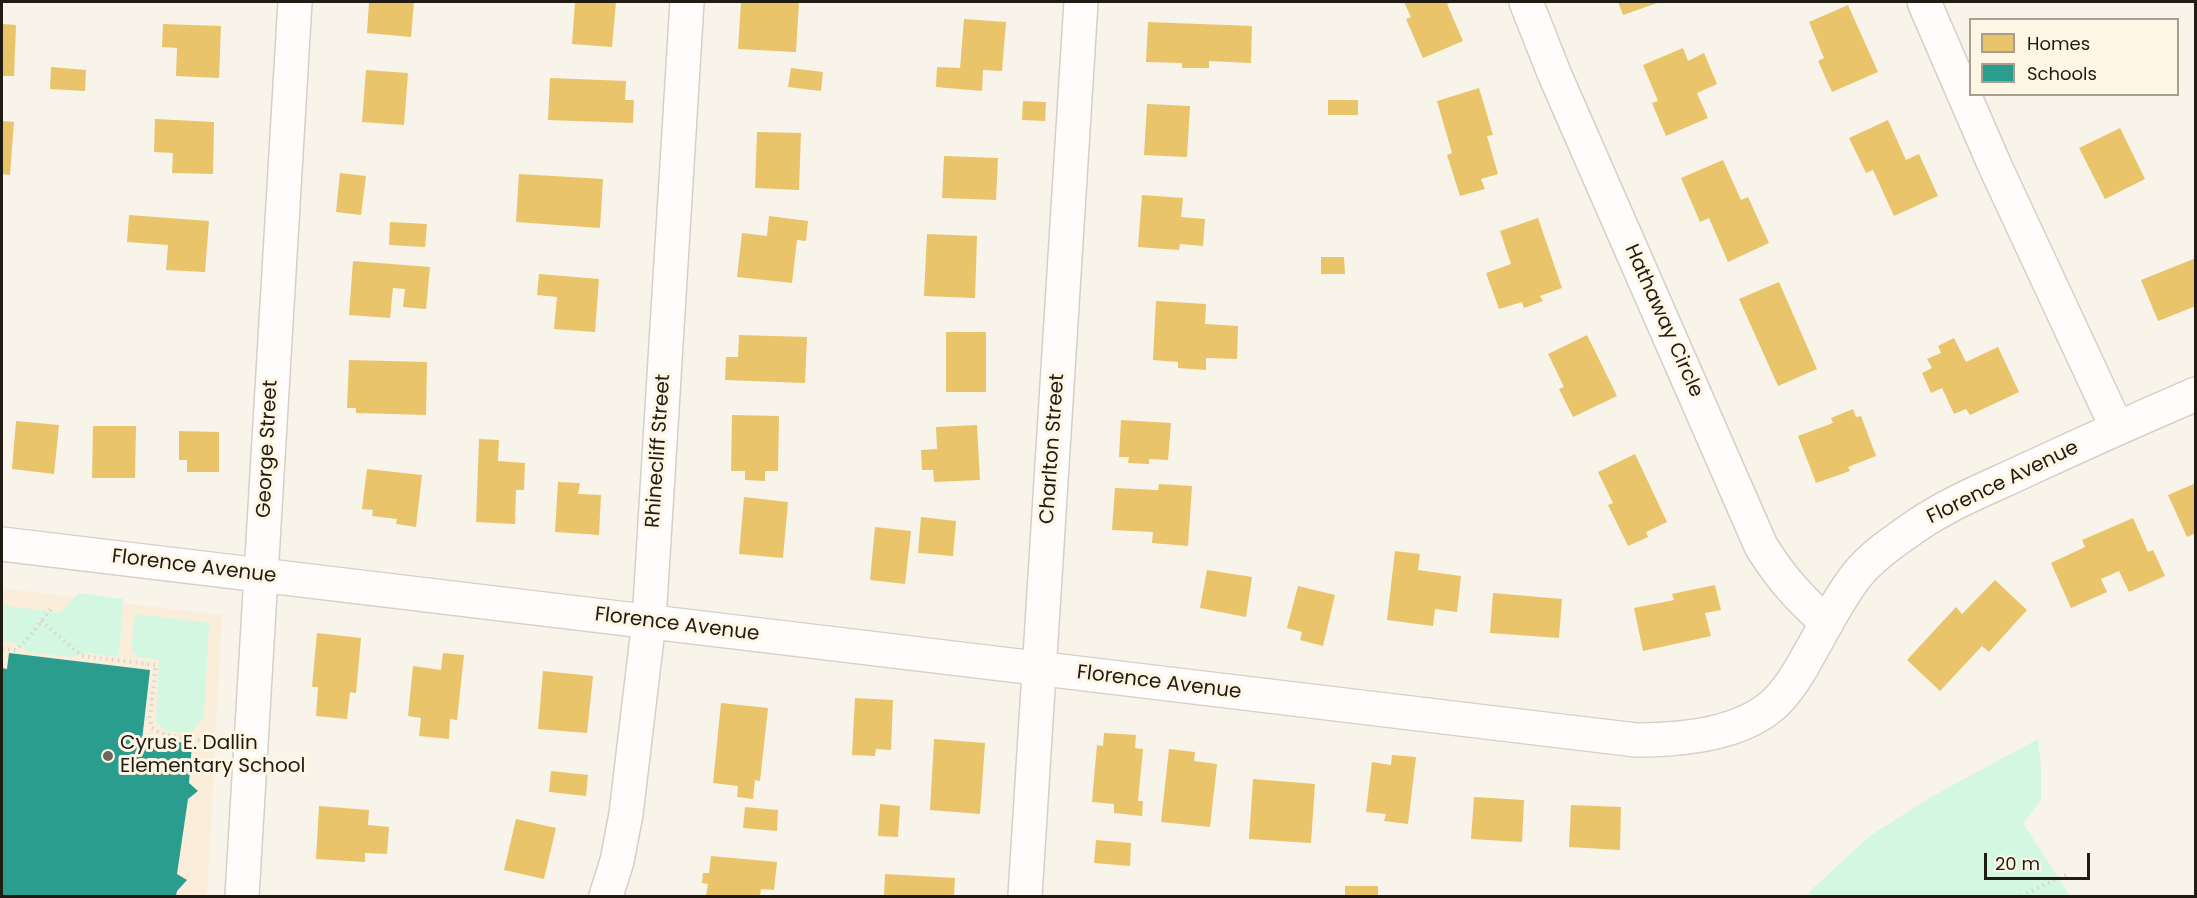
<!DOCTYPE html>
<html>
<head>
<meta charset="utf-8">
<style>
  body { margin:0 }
  #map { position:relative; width:2197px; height:898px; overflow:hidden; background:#f9f4ea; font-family:Poppins,sans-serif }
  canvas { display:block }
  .frame { position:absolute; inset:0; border:3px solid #201c14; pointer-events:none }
  .legend { position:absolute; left:1969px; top:18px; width:210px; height:78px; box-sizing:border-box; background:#fff5e4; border:2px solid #a69e91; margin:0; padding:8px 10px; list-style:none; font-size:18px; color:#201c14 }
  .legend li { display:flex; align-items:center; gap:12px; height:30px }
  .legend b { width:30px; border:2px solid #a69e91 }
  .scale { position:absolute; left:1984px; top:853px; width:106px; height:27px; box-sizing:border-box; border:3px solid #201c14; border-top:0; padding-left:8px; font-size:18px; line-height:21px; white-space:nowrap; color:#201c14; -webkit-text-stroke:4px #fff5e4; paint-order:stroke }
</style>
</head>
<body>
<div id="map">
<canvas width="2197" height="898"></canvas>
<div class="frame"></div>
<ul class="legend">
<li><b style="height:16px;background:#e9c46a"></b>Homes</li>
<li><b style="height:16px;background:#2a9d8f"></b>Schools</li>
</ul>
<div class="scale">20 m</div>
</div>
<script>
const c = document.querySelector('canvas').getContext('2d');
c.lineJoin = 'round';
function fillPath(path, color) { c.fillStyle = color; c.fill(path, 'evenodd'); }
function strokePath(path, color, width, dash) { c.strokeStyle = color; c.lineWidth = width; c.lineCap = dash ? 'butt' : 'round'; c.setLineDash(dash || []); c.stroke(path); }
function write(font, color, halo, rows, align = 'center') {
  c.font = font + ' Poppins,sans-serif'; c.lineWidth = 6; c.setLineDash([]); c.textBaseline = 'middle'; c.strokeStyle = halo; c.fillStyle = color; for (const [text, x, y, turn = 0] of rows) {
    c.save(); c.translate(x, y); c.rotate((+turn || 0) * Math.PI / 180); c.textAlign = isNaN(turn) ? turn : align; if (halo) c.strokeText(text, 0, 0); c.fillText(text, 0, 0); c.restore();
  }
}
fillPath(new Path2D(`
  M2 588 222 615 207 896H2Z`), '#faeeda');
fillPath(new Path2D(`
  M79 593 123 599 119 657 87 653 72 657 25 652V649L12 642 2 641V605L60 613Z
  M135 614 209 623 204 717 191 734 166 731 156 722 159 660 137 657 131 648Z
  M2038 739 2041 768V801L2023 823 2070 896H1808L1811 890 1871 835 1931 797Z`), '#d4f7e2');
fillPath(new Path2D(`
  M369 2H414L411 37 367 33Z
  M575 2H616L612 47 572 44Z
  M741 2H799L796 52 738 49Z
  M1404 2H1453L1447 4 1463 41 1423 58 1406 19 1411 17Z
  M1618 2H1660L1623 15Z
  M1848 5 1878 72 1832 92 1818 61 1824 58 1809 22Z
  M964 19 1006 22 1002 71 983 70 982 91 936 87 937 67 960 68Z
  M1148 22 1252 26 1251 63 1209 61V68H1182V63L1146 62Z
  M2 24 16 25 14 76H2Z
  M163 24 221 26 219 78 176 76 177 48 162 47Z
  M1683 48 1688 61 1704 53 1717 84 1697 93 1708 118 1666 136 1652 103 1658 101 1643 65Z
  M51 67 86 70 85 91 50 89Z
  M791 68 823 72 821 91 788 87Z
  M366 70 408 73 404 125 362 122Z
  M550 78 626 81 625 100H634L633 123 548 120Z
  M1479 88 1493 135 1487 136 1498 174 1481 179 1485 189 1460 196 1447 155 1452 153 1437 101Z
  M1328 100H1358V115H1328Z
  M1023 101 1046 102 1045 121 1022 120Z
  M1147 104 1190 106 1187 157 1144 155Z
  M155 119 214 122 213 174 172 173 173 153 154 152Z
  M1888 120 1906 160 1919 154 1938 196 1894 216 1873 170 1866 173 1849 138Z
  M2 121 14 122 10 175 2 174Z
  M2120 128 2145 179 2105 199 2079 148Z
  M757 132 801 133 799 190 755 188Z
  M944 156 998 158 996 200 942 198Z
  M1723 160 1741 200 1748 197 1769 243 1728 262 1709 218 1700 222 1681 178Z
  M340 173 366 176 361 215 336 212Z
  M519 174 603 179 600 228 516 222Z
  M1142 195 1183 198 1181 217 1205 219 1203 246 1180 244 1179 250 1138 247Z
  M129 215 209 221 205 272 166 270 168 245 127 242Z
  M769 216 808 221 806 241 797 240 792 283 737 277 742 233 767 236Z
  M1538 218 1562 288 1540 296 1543 301 1524 308 1522 302 1499 309 1486 273 1511 264 1500 231Z
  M390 222 427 224 425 247 389 245Z
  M927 234 977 236 975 298 924 296Z
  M1321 257H1344L1345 274H1321Z
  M2196 258V306L2158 321 2141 280Z
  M353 261 430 267 426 309 403 307 405 289 393 288 390 318 349 315Z
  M539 274 599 279 595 332 554 329 557 297 537 295Z
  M1779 282 1817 369 1778 386 1739 299Z
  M1156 301 1206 304 1205 324 1238 326 1237 359 1206 358V370L1178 368V362L1153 360Z
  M946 332H986V392H946Z
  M739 335 807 337 805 383 725 380 726 357H738Z
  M1587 335 1617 396 1573 417 1559 389 1564 387 1548 354Z
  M1954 338 1966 362 1998 347 2019 392 1970 415 1966 409 1954 414 1942 388 1931 393 1922 373 1932 368 1927 359 1941 353 1938 346Z
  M349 360 427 362 426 415 356 413V408H347Z
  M1853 409 1856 417 1861 416 1876 456 1848 467 1850 471 1816 483 1798 436 1833 423 1831 418Z
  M732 415 779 416 778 471H765V481L745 480V471H731Z
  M1121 420 1171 423 1168 460 1149 459V464L1128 463 1129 457H1119Z
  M16 421 59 425 54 474 12 469Z
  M977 425 980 480 934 482 933 470H922L921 450 937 449 936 427Z
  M93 426H136L135 478H92Z
  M179 431 219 432V472H187V460H179Z
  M479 439 499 440 498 461 525 463 524 490H516L515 524 476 522Z
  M1635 454 1667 522 1646 532 1648 537 1628 546 1608 505 1613 503 1598 472Z
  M367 469 422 475 416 527 396 524 397 519 372 516 373 510 362 509Z
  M558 482 580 483 578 494 601 495 599 535 555 532Z
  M2196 483V533L2187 537 2168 495Z
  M1159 484 1192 486 1188 546 1152 543 1153 532 1112 530 1115 488 1158 490Z
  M744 497 788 502 783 558 739 554Z
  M921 517 956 521 953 556 918 553Z
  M2133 518 2148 552 2153 550 2165 576 2129 592 2119 571 2101 579 2107 592 2071 608 2051 563 2085 547 2082 540Z
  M875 527 911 531 905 584 870 580Z
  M1395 551 1420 554 1418 570 1461 576 1457 612 1435 609 1433 626 1387 620Z
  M1207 570 1252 577 1246 617 1200 608Z
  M1995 580 2027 610 1989 652 1982 646 1940 691 1907 660 1956 607 1962 614Z
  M1715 585 1721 610 1705 613 1711 636 1643 651 1634 608 1674 600 1672 594Z
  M1298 586 1335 595 1323 646 1300 640 1302 632 1287 628Z
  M1493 593 1562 599 1559 638 1490 633Z
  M317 633 361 638 356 693 350 692 347 719 316 716 318 687H312Z
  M443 653 464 655 457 720 450 719 449 739 419 736 421 718 408 716 413 666 441 670Z
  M543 671 593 676 587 733 538 729Z
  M855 698 893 700 891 750 876 749 875 756 852 755Z
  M721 703 768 708 760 781 755 780 753 799 737 797 738 786 713 783Z
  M1104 733 1136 735 1135 748 1143 749 1138 801H1143L1142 816 1114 813V804L1092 802 1097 745 1103 746Z
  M934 739 985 743 980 814 930 810Z
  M1169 749 1195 752 1194 761 1217 764 1210 827 1161 822Z
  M1392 755 1416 757 1408 824 1384 821 1386 814 1366 812 1372 762 1391 765Z
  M551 771 588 775 586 796 549 792Z
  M1253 779 1315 784 1311 843 1249 839Z
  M1474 797 1524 800 1522 842 1471 839Z
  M880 804 900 806 898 837 878 836Z
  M1571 805 1621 807 1620 850 1569 847Z
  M319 806 369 810 368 825 389 827 387 854 365 853V862L316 859Z
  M745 807 778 810 777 831 743 828Z
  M516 819 556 828 544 879 504 870Z
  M1096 840 1131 843 1130 866 1094 863Z
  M711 856 777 862 774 890 761 889 760 896H706L708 884 702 883 703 873H709Z
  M885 874 955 878 954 896H884Z
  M1345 886H1378V896H1345Z`), '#e9c46a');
fillPath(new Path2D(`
  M9 653 150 670 142 740 192 743 189 783 198 791 188 799 177 874 187 880 177 891 176 896H2V668L7 669Z`), '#2a9d8f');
const minor = new Path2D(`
  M1526 2 1554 73 1761 546C1780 577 1799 598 1827 623
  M1924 2 1995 166 2117 428
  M2 544 1636 740C1680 740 1740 735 1774 704 1788 691 1799 673 1808 656 1824 629 1837 600 1857 575 1873 555 1896 540 1916 526 1951 502 1988 488 2026 470 2082 444 2138 419 2196 394
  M242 896 295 2
  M606 896 617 861 626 814 649 621 687 2
  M1025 896 1081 2`);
strokePath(minor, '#d5d0c7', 36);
strokePath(new Path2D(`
  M41 621 82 656 156 665 150 717 152 728 162 734 218 743
  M2 649 16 650 30 636 53 606
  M2021 896 2070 873`), '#d5d4d0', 4, [1.5, 4.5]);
strokePath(minor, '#fefdfc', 33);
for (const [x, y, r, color] of [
  [108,756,6,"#6c685f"]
]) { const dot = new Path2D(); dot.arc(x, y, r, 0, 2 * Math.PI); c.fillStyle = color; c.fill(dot); strokePath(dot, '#fff5e4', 2); }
write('20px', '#201c14', '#fff5e4', [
  ["Hathaway Circle",1663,321,66],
  ["George Street",268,449,-87],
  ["Charlton Street",1053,449,-86],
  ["Rhinecliff Street",659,451,-86],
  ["Florence Avenue",2003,483,-26],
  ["Florence Avenue",194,567,7],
  ["Florence Avenue",677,625,7],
  ["Florence Avenue",1159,683,7]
]);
write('20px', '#201c14', '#fff5e4', [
  ["Cyrus E. Dallin",120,744],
  ["Elementary School",120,767]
], 'left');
</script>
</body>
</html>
